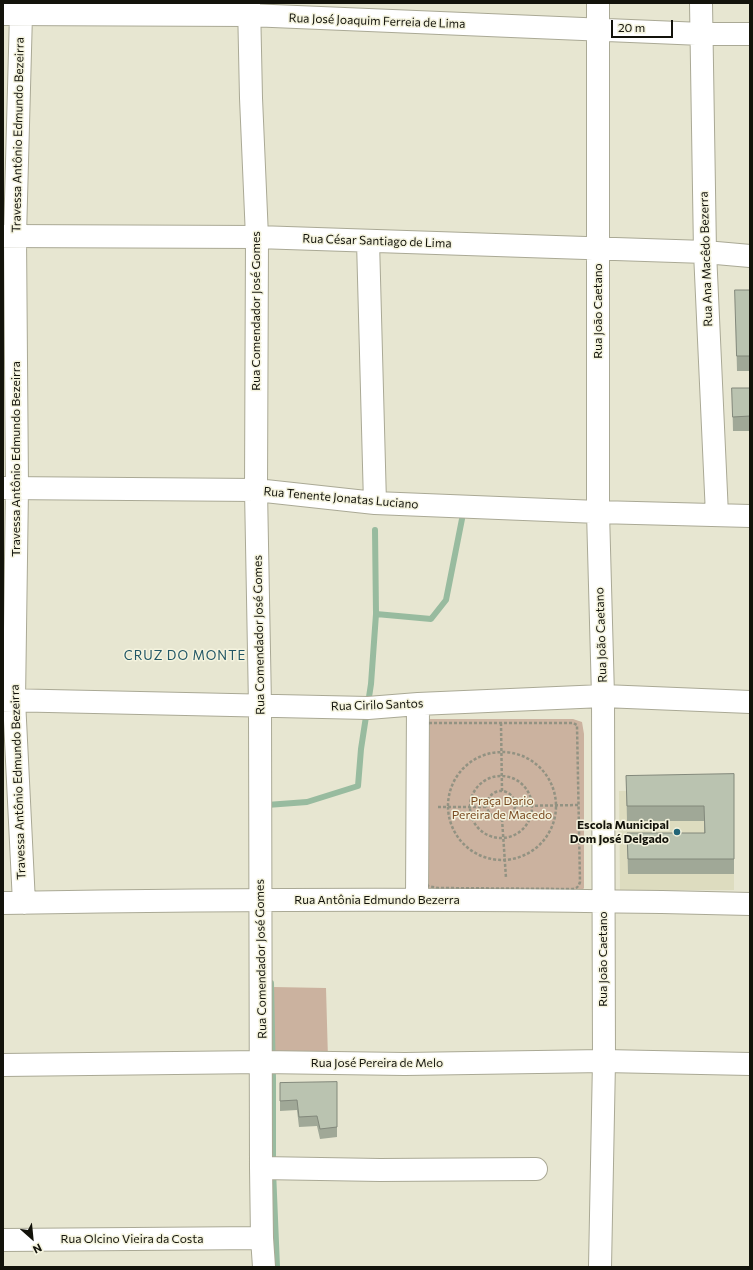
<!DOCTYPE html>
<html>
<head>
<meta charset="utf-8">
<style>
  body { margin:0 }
  #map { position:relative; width:753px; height:1270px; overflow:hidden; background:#e7e6d1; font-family:Commissioner,sans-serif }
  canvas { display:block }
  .frame { position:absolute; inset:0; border:4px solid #13130b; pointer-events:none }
  .north { position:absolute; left:12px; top:1218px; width:40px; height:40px; -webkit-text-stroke:3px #f4f3de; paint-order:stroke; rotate:153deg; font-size:11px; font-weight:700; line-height:16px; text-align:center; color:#13130b }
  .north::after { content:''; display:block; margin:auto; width:14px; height:18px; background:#13130b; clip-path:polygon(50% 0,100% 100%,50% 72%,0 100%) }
  .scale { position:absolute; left:611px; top:20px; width:62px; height:18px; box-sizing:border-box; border:2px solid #13130b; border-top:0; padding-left:5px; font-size:12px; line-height:14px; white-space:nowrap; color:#13130b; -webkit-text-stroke:3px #f4f3de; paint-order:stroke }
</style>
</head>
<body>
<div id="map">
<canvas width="753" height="1270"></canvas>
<div class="frame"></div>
<div class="north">N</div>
<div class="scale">20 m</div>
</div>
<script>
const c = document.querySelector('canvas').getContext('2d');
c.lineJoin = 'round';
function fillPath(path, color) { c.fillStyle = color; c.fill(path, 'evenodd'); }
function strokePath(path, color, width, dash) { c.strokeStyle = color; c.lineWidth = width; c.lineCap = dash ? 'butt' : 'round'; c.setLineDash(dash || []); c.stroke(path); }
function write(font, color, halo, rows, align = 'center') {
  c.font = font + ' Commissioner,sans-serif'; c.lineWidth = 3; c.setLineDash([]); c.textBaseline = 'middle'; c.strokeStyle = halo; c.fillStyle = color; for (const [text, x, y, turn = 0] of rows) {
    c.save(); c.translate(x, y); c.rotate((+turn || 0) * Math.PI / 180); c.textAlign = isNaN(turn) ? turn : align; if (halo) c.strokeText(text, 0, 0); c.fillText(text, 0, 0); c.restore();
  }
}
fillPath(new Path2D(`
  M734 789V890H620L619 791Z`), '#dddcbf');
fillPath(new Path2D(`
  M427 719H573L582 722 584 734V888L581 892H428Z
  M273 987 326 988 328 1059 273 1057Z`), '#cbb29f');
strokePath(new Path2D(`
  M375 530 376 614
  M267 808V805L307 802 358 786 361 749 371 684 376 614 431 619 446 600 462 519
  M271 983 273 1078V1170L277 1267`), '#98bb9f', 6);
const minor = new Path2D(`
  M249 3 251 98 257 237 256 490 260 706 261 1168 262 1238 264 1267
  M598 3V512L603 696 604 1061 600 1267
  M701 3 705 252 717 515
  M3 14 249 15 702 34H750
  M21 14 15 236 17 488 14 700 24 903
  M3 236 257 237 705 252 750 256
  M368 241 375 503
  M3 488 256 490 375 503 598 512 750 516
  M3 700 368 708 418 704 603 696 750 702
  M417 900 418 704
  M3 903C252 899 501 898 750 904
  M3 1065 262 1062 405 1064 604 1061 750 1064
  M261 1168 380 1170 536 1169
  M3 1240 262 1238`);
strokePath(minor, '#aaa995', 24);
strokePath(new Path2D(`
  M429 723H573L577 725 580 882C578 888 576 889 570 889L438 888 428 886 426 882 424 731 425 727Z
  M501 723 502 791
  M448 806a54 54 0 1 1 108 0a54 54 0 1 1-108 0Z
  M470 807a31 31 0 1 1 62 0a31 31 0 1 1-62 0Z
  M487 805a14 14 0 1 1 28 0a14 14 0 1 1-28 0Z
  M515 806 579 805
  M438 807H487
  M502 819 506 878`), '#929282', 2.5, [3, 2]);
strokePath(minor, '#fff', 22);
fillPath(new Path2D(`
  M735 290H750V371H737Z
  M732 388H750V431H733Z
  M734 774V874H628L627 833H704V821H627L626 776Z
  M337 1082V1137L320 1139 317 1126 299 1127 297 1110 280 1111V1083Z`), '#a0a897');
const building = new Path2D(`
  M735 290H750V356H737Z
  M732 388H750V416L733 417Z
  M734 774V859H628L627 833H705L704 806H627L626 776Z
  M337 1082V1127L320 1129 317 1116 299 1117 297 1100 280 1101V1083Z`);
fillPath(building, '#bac3b0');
strokePath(building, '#82887b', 1);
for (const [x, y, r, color] of [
  [677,832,4,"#226577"]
]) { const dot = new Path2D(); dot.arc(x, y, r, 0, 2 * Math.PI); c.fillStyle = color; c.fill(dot); strokePath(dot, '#f4f3de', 1.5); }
write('12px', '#13130b', '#f4f3de', [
  ["Rua José Joaquim Ferreia de Lima",377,21,2],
  ["Travessa Antônio Edmundo Bezeirra",18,135,-89],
  ["Rua César Santiago de Lima",377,241,2],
  ["Rua Ana Macêdo Bezerra",706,259,-92],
  ["Rua Comendador José Gomes",256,311,-90],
  ["Rua João Caetano",598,311,-90],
  ["Travessa Antônio Edmundo Bezeirra",16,459,-90],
  ["Rua Tenente Jonatas Luciano",341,498,5],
  ["Rua Comendador José Gomes",259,635,-91],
  ["Rua João Caetano",601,635,-92],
  ["Rua Cirilo Santos",377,705,-2],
  ["Travessa Antônio Edmundo Bezeirra",18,782,-92],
  ["Rua Antônia Edmundo Bezerra",377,900],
  ["Rua Comendador José Gomes",261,959,-91],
  ["Rua João Caetano",603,959,-90],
  ["Rua José Pereira de Melo",377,1063],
  ["Rua Olcino Vieira da Costa",132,1239]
]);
write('12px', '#794a21', '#f4f3de', [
  ["Praça Dario",502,801],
  ["Pereira de Macedo",502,815]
]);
write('bold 12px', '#13130b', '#f4f3de', [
  ["Escola Municipal",669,825],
  ["Dom José Delgado",669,839]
], 'right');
c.letterSpacing = '1px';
write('13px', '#215665', '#f4f3de', [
  ["CRUZ DO MONTE",185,656]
]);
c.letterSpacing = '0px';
</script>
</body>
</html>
